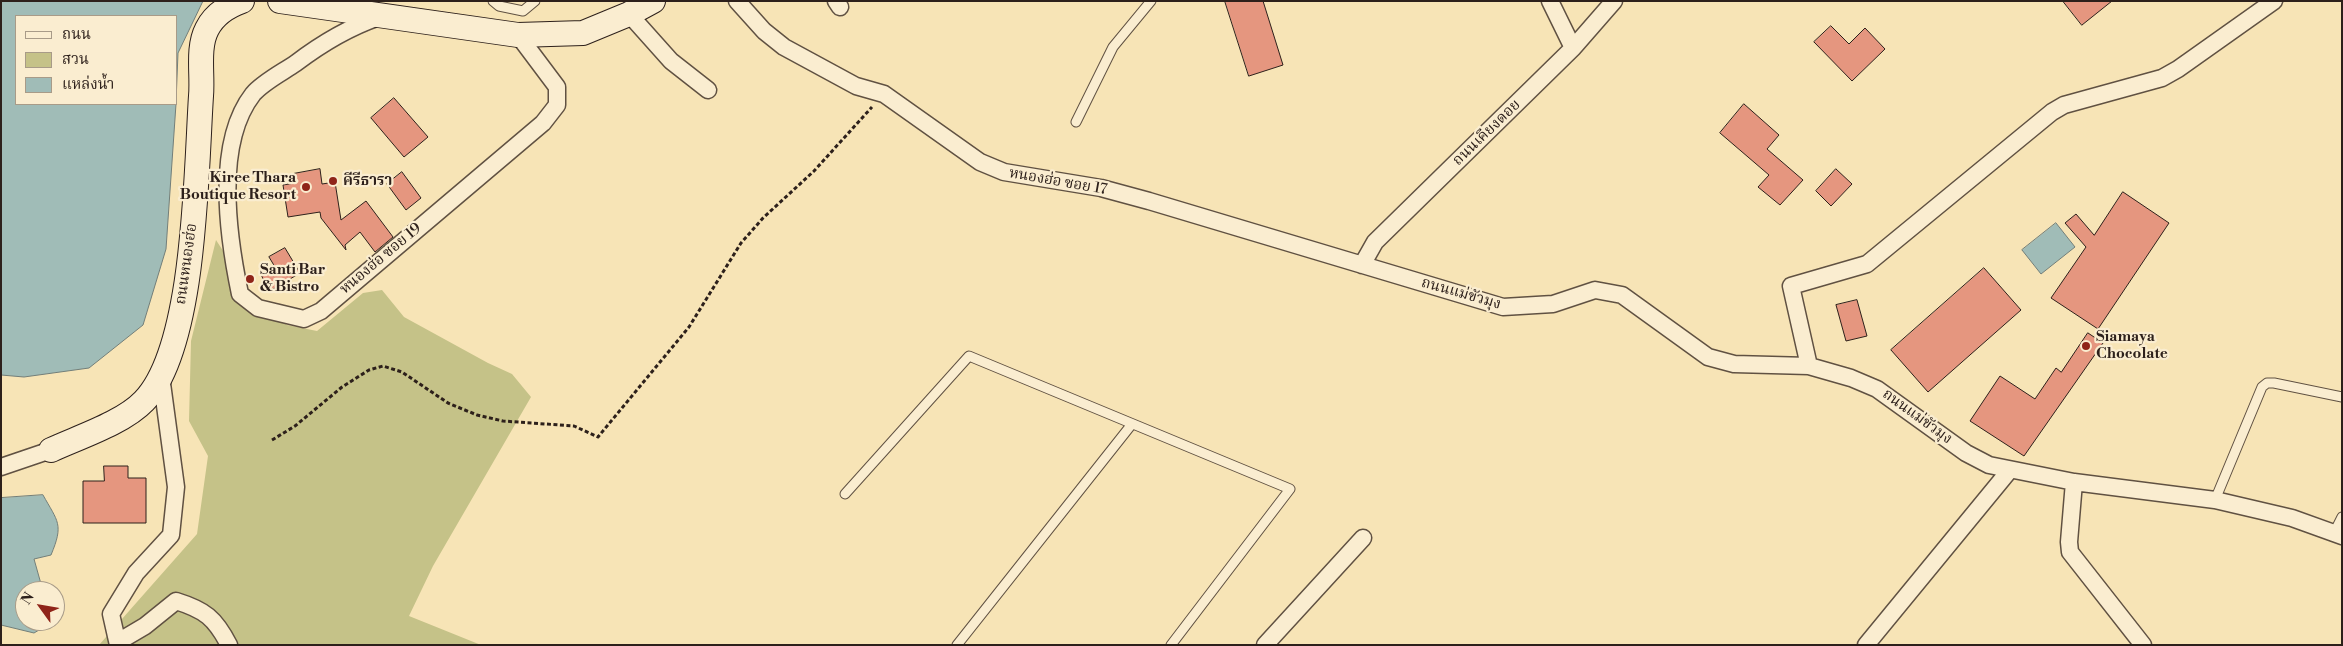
<!DOCTYPE html>
<html>
<head>
<meta charset="utf-8">
<style>
  body { margin:0 }
  #map { position:relative; width:2343px; height:646px; overflow:hidden; background:#f7e4b6; font-family:"Libre Bodoni","Noto Serif Thai",serif }
  canvas { display:block }
  .frame { position:absolute; inset:0; border:2px solid #2d201b; pointer-events:none }
  .legend { position:absolute; left:15px; top:15px; width:162px; height:90px; box-sizing:border-box; background:#faedd0; border:1px solid #a89b88; margin:0; padding:6px 9px; list-style:none; font-size:15px; color:#2d201b }
  .legend li { display:flex; align-items:center; gap:10px; height:25px }
  .legend b { width:25px; border:1px solid #a89b88 }
  .north { position:absolute; left:15px; top:581px; width:50px; height:50px; box-sizing:border-box; background:#faedd0; border:1px solid #a89b88; border-radius:50%; rotate:302deg; font-size:14px; font-weight:700; line-height:20px; text-align:center; color:#2d201b }
  .north::after { content:''; display:block; margin:auto; width:18px; height:22px; background:#8f2418; clip-path:polygon(50% 0,100% 100%,50% 72%,0 100%) }
</style>
</head>
<body>
<div id="map">
<canvas width="2343" height="646"></canvas>
<div class="frame"></div>
<ul class="legend">
<li><b style="height:6px;background:#faedd0"></b>ถนน</li>
<li><b style="height:14px;background:#c5c288"></b>สวน</li>
<li><b style="height:14px;background:#a0bcb7"></b>แหล่งน้ำ</li>
</ul>
<div class="north">N</div>
</div>
<script>
const c = document.querySelector('canvas').getContext('2d');
c.lineJoin = 'round';
function fillPath(path, color) { c.fillStyle = color; c.fill(path, 'evenodd'); }
function strokePath(path, color, width, dash) { c.strokeStyle = color; c.lineWidth = width; c.lineCap = dash ? 'butt' : 'round'; c.setLineDash(dash || []); c.stroke(path); }
function write(font, color, halo, rows, align = 'center') {
  c.font = font + ' "Libre Bodoni","Noto Serif Thai",serif'; c.lineWidth = 4.5; c.setLineDash([]); c.textBaseline = 'middle'; c.strokeStyle = halo; c.fillStyle = color; for (const [text, x, y, turn = 0] of rows) {
    c.save(); c.translate(x, y); c.rotate((+turn || 0) * Math.PI / 180); c.textAlign = isNaN(turn) ? turn : align; if (halo) c.strokeText(text, 0, 0); c.fillText(text, 0, 0); c.restore();
  }
}
fillPath(new Path2D(`
  M216 240 255 300 287 325 317 331 363 293 382 290 404 317 488 363 512 374 531 397 433 566 409 616 481 645H99L197 534 208 456 189 421 191 341Z`), '#c5c288');
const water = new Path2D(`
  M1 1H203L178 53 176 102V16H16V104H176L166 249 143 325 89 368 24 377 1 375Z
  M2056 223 2075 247 2041 274 2022 250Z
  M43 495C58 522 64 524 51 555L34 559 43 591H25V621H54L34 633 1 625V498Z`);
fillPath(water, '#a0bcb7');
strokePath(water, '#727e79', 1);
const building = new Path2D(`
  M1225 1H1263L1283 65 1249 76Z
  M2063 1H2112L2082 25Z
  M1831 26 1849 44 1865 28 1885 49 1852 81 1814 42Z
  M394 98 428 137 404 157 371 118Z
  M1744 104 1779 135 1767 149 1803 180 1780 205 1758 187 1769 175 1720 133Z
  M320 169 322 184 335 182 341 220 366 201 393 237 375 252 360 232 345 245 346 250 321 218 320 212 288 217 283 185 295 183 293 174Z
  M1836 169 1852 184 1831 206 1816 191Z
  M402 172 421 198 406 210 387 184Z
  M2123 192 2169 223 2098 329 2051 298 2086 247 2065 223 2076 214 2094 235Z
  M285 248 300 273 270 291 261 275 275 267 269 257Z
  M1984 268 2021 310 1928 392 1891 350Z
  M1857 300 1867 336 1846 341 1836 305Z
  M2088 333 2103 343 2024 456 1970 421 2000 376 2035 399 2056 368 2061 372Z
  M104 466H128V478H146V523H83V481H104Z`);
fillPath(building, '#e5967f');
strokePath(building, '#2d201b', 1);
const lane = new Path2D(`
  M493 1 499 6 523 11 535 1
  M1076 122 1113 47 1151 1
  M845 494 969 356 1290 489 1171 645
  M2215 500 2262 387 2267 383H2274L2342 397
  M2334 533 2342 517
  M957 645 1132 424`);
const street = new Path2D(`
  M737 1 764 31 784 47 856 86 884 94 980 162 1004 172 1101 188 1149 201 1503 307 1553 304 1595 290 1622 295 1708 357 1734 364 1809 366 1851 378 1877 389 1966 453 1989 465 2074 482 2215 500 2292 518 2342 536
  M836 1 840 7
  M1550 1 1573 48
  M629 14 671 61 708 90
  M379 17C350 27 321 44 296 63 283 72 263 82 253 94 214 144 228 237 240 294L258 308 304 319 321 311 543 123 557 105V87L518 35
  M1362 265 1375 242 1573 48 1614 1
  M1809 366 1791 286 1867 264 2052 112 2064 105 2162 78 2178 69 2274 1
  M1 467 51 450
  M2074 482 2069 542 2070 552 2143 645
  M118 642 145 626 176 601C205 610 215 618 229 645
  M118 645 111 614 136 573 171 535 176 487 161 376
  M1265 645 1363 538
  M1866 645 2009 471`);
const secondary = new Path2D(`
  M280 1 518 35 583 33 629 14 653 1
  M51 450C79 437 123 423 144 401 196 347 196 170 201 96 203 75 197 48 207 29 214 15 228 6 242 1`);
strokePath(lane, '#605142', 11);
strokePath(street, '#605142', 19);
strokePath(secondary, '#2d201b', 26);
strokePath(new Path2D(`
  M272 440 295 426 342 387 369 370 383 366 402 372 448 403 477 415 503 421 574 426 598 437 689 327 741 243 763 218 814 171 872 107`), '#2d201b', 3, [4, 2.5]);
strokePath(lane, '#faedd0', 9);
strokePath(street, '#faedd0', 16);
strokePath(secondary, '#faedd0', 24);
for (const [x, y, r, color] of [
  [333,181,5,"#8f2418"],
  [306,187,5,"#8f2418"],
  [250,279,5,"#8f2418"],
  [2086,346,5,"#8f2418"]
]) { const dot = new Path2D(); dot.arc(x, y, r, 0, 2 * Math.PI); c.fillStyle = color; c.fill(dot); strokePath(dot, '#faedd0', 2); }
write('15px', '#2d201b', '#faedd0', [
  ["ถนนเคียงดอย",1487,133,-44],
  ["หนองฮ่อ ซอย 17",1058,182,10],
  ["หนองฮ่อ ซอย 19",381,259,-40],
  ["ถนนหนองฮ่อ",187,264,-82],
  ["ถนนแม่ขัวมุง",1461,294,16],
  ["ถนนแม่ขัวมุง",1917,417,36]
]);
write('bold 15px', '#2d201b', '#faedd0', [
  ["Kiree Thara",296,178,"right"],
  ["Boutique Resort",296,195,"right"],
  ["คีรีธารา",343,181],
  ["Santi Bar",260,270],
  ["& Bistro",260,287],
  ["Siamaya",2096,337],
  ["Chocolate",2096,354]
], 'left');
</script>
</body>
</html>
